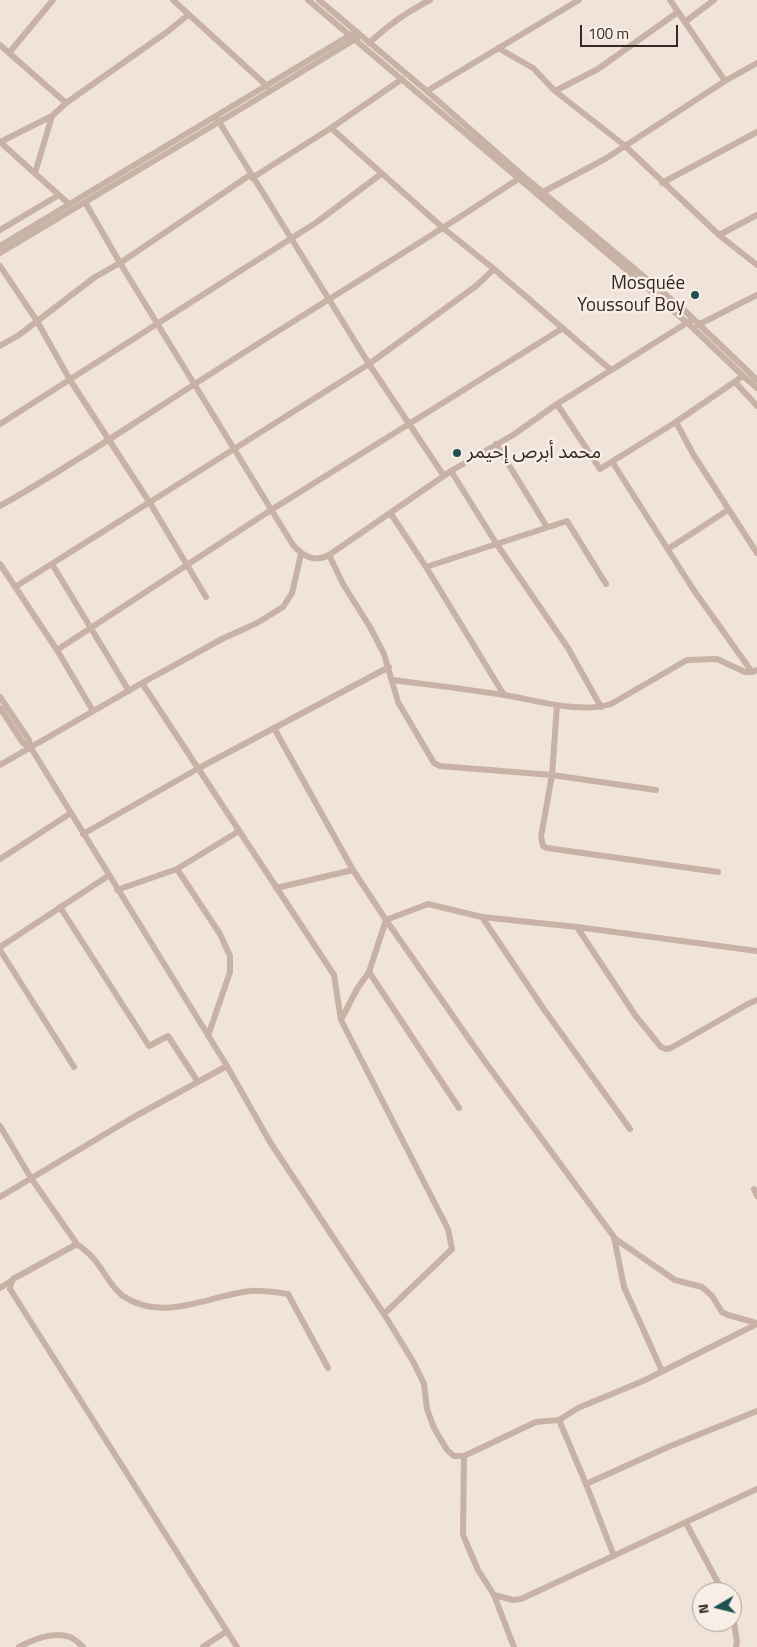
<!DOCTYPE html>
<html>
<head>
<meta charset="utf-8">
<style>
  body { margin:0 }
  #map { position:relative; width:757px; height:1647px; overflow:hidden; background:#f0e3d9; font-family:"Titillium Web",sans-serif }
  canvas { display:block }
  .north { position:absolute; left:692px; top:1582px; width:50px; height:50px; box-sizing:border-box; background:#f8eee5; border:1px solid #aa9f99; border-radius:50%; rotate:262deg; font-size:14px; font-weight:700; line-height:20px; text-align:center; color:#342926 }
  .north::after { content:''; display:block; margin:auto; width:18px; height:22px; background:#1e5352; clip-path:polygon(50% 0,100% 100%,50% 72%,0 100%) }
  .scale { position:absolute; left:580px; top:25px; width:98px; height:22px; box-sizing:border-box; border:2px solid #342926; border-top:0; padding-left:6px; font-size:15px; line-height:18px; white-space:nowrap; color:#342926; -webkit-text-stroke:4px #f8eee5; paint-order:stroke }
</style>
</head>
<body>
<div id="map">
<canvas width="757" height="1647"></canvas>
<div class="north">N</div>
<div class="scale">100 m</div>
</div>
<script>
const c = document.querySelector('canvas').getContext('2d');
c.lineJoin = 'round';
function strokePath(path, color, width, dash) { c.strokeStyle = color; c.lineWidth = width; c.lineCap = dash ? 'butt' : 'round'; c.setLineDash(dash || []); c.stroke(path); }
function write(font, color, halo, rows, align = 'center') {
  c.font = font + ' "Titillium Web","Noto Sans Arabic",sans-serif'; c.lineWidth = 5; c.setLineDash([]); c.textBaseline = 'middle'; c.strokeStyle = halo; c.fillStyle = color; for (const [text, x, y, turn = 0] of rows) {
    c.save(); c.translate(x, y); c.rotate((+turn || 0) * Math.PI / 180); c.textAlign = isNaN(turn) ? turn : align; if (halo) c.strokeText(text, 0, 0); c.fillText(text, 0, 0); c.restore();
  }
}
strokePath(new Path2D(`
  M173 0 267 86
  M308 0 629 272 694 329 743 376 757 388
  M319 0 428 92 521 174 684 310 757 380
  M670 0 725 81
  M678 12 598 69 555 91 624 145 719 235 757 265
  M685 22 714 0
  M369 43C390 24 405 13 430 0
  M0 45 66 103
  M498 48 533 68 555 91
  M9 53 53 0
  M427 91 579 0
  M216 117 369 364 444 476
  M331 128 443 228 494 269 611 370
  M0 142 52 116 66 103 167 32 188 15
  M0 142 69 204
  M35 173 52 116
  M252 178 331 128 402 79
  M662 183 757 132
  M543 192 605 159 725 81 757 63
  M85 202 120 263 293 545C303 556 314 563 329 555
  M0 230 59 195
  M719 235 757 215
  M0 246 352 34
  M0 253 249 104 357 38
  M0 266 37 321 70 380 150 503 206 597
  M698 325 757 295
  M0 346 19 335 95 277 120 263 250 175
  M735 382 757 406
  M557 404 600 469 676 422 743 376
  M676 422 693 454 757 553
  M0 424 317 222 381 174
  M496 444 547 527
  M613 463 693 589 752 672
  M451 471 496 543 568 648 601 707
  M0 506C80 461 156 408 234 359 328 299 425 241 518 179
  M391 514 426 567 504 695
  M668 549 728 510
  M0 564 57 650 93 711
  M52 564 129 691
  M426 567 567 521 606 584
  M15 587 369 364 476 286 494 269
  M57 650 271 510 563 328
  M392 680C430 685 467 689 504 695 536 700 579 714 611 704L687 660 717 659 745 672H752L757 670
  M142 683 334 975 341 1020 448 1229 452 1249 384 1314
  M0 697 29 740 31 748 227 1066 270 1142 384 1314 414 1363 424 1384 427 1409 434 1428 447 1450 454 1456H464L536 1422 559 1420 578 1408 643 1381 757 1324
  M557 705 552 775 541 837 543 846 547 848 718 872
  M0 708 23 743 31 748
  M274 728 353 870
  M0 765 142 683 222 639 257 623 283 607 292 593 301 554
  M656 790 552 775 440 766 434 763 398 702 384 654 370 627 343 584 329 555 451 471 513 435 557 404 693 319
  M83 834 199 768 389 667
  M0 859 71 813
  M177 869 220 934 230 956V972L208 1036
  M276 888 353 870 386 920 483 1059 614 1237 624 1287 662 1371
  M117 890 177 869 239 831
  M60 907 149 1046 168 1036 198 1082
  M482 917 543 1008 630 1129
  M577 927 635 1015 661 1047 666 1049 671 1048 746 1005 757 1000
  M0 947 108 876
  M0 950 74 1067
  M369 972 459 1108
  M341 1020 357 989 369 972 386 920 428 904 482 917 577 927 757 951
  M0 1126 31 1178 77 1244 13 1279 11 1284 10 1289 237 1647
  M754 1189 757 1196
  M0 1197 132 1118 227 1066
  M614 1238 675 1280 702 1287 712 1296 722 1312 728 1315 757 1323
  M77 1244C82 1248 88 1252 92 1257 103 1268 110 1287 123 1296 163 1323 207 1296 250 1291 263 1290 275 1292 288 1294L328 1368
  M0 1288 11 1281
  M559 1420 586 1484 614 1556
  M464 1456 463 1535 478 1570 494 1595 514 1647
  M586 1484 668 1447 757 1411
  M686 1523 723 1592
  M494 1595 513 1600 521 1599 757 1489
  M732 1609 737 1642 736 1647
  M19 1647C34 1639 53 1631 70 1637 75 1639 80 1644 83 1647
  M203 1647 227 1631`), '#c7b2a5', 6);
for (const [x, y, r, color] of [
  [695,295,5,"#1e5352"],
  [457,453,5,"#1e5352"]
]) { const dot = new Path2D(); dot.arc(x, y, r, 0, 2 * Math.PI); c.fillStyle = color; c.fill(dot); strokePath(dot, '#f8eee5', 2); }
write('19px', '#342926', '#f8eee5', [
  ["Mosquée",685,284],
  ["Youssouf Boy",685,306],
  ["محمد أبرص إحيمر",467,453,"left"]
], 'right');
</script>
</body>
</html>
